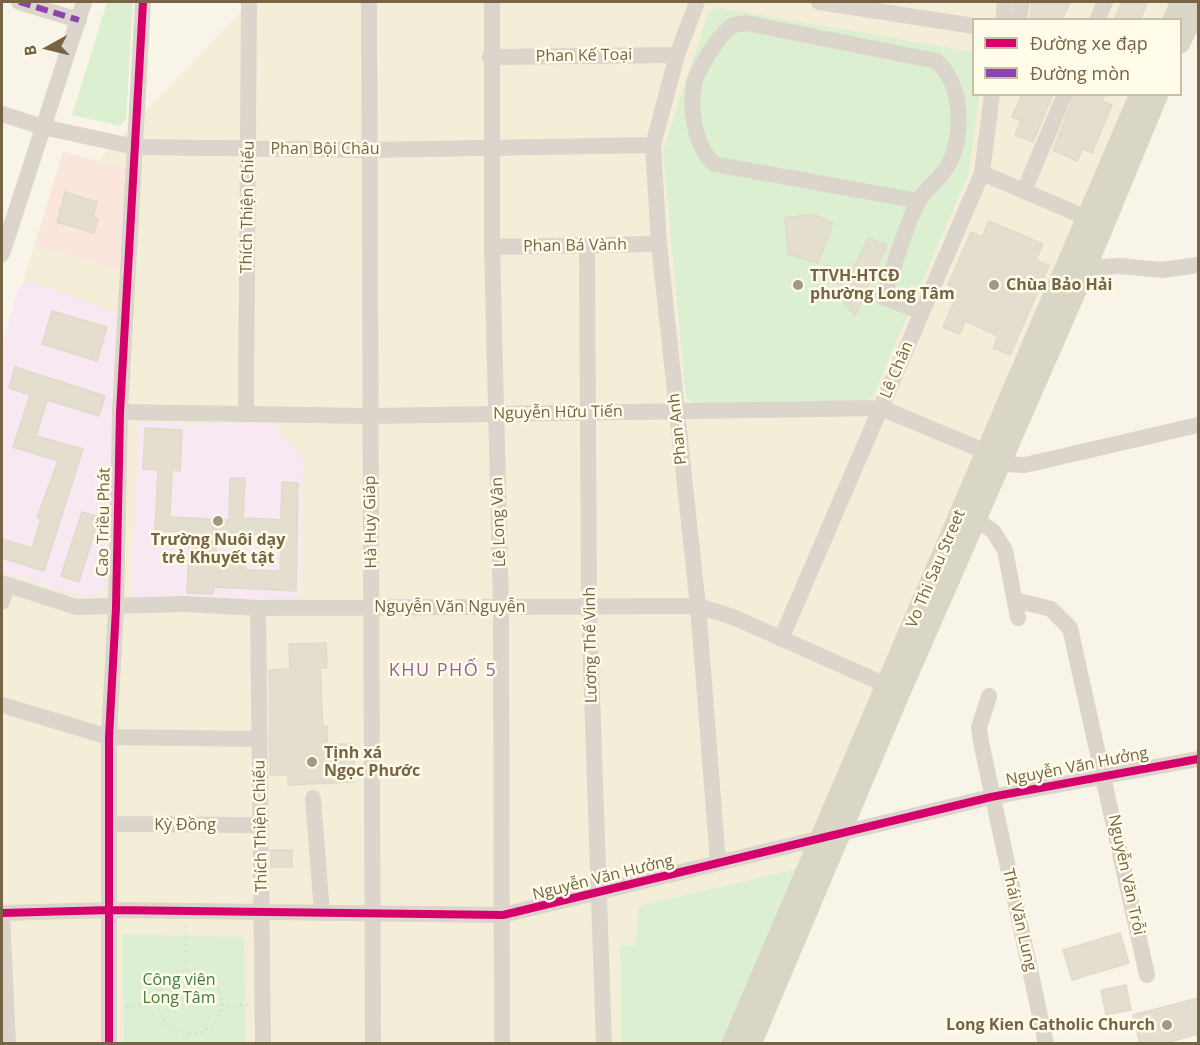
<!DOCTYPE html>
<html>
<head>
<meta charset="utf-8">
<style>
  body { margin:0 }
  #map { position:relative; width:1200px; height:1045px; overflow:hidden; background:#f8f5e8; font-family:"Open Sans",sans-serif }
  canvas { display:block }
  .frame { position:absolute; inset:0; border:3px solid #776447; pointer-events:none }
  .legend { position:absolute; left:972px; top:18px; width:210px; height:78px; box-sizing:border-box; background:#fffce9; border:2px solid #c9bfa8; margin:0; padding:8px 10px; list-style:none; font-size:18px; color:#776447 }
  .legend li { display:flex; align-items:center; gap:12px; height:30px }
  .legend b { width:30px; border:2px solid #c9bfa8 }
  .north { position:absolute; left:18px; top:18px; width:60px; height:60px; -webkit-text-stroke:4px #fffce9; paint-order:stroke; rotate:262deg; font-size:16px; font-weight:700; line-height:24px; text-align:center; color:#776447 }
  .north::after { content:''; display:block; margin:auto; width:21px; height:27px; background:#776447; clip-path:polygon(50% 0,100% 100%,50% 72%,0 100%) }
</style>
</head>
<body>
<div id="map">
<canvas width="1200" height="1045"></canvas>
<div class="frame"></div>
<ul class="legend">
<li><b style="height:8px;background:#d6006c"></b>Đường xe đạp</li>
<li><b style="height:8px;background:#8e44ad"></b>Đường mòn</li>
</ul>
<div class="north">B</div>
</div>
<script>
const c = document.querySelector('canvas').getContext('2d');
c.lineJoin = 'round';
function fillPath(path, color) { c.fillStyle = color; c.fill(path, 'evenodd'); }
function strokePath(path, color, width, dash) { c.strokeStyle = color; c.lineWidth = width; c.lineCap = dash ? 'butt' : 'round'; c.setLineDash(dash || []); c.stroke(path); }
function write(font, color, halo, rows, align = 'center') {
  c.font = font + ' "Open Sans",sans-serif'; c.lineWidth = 5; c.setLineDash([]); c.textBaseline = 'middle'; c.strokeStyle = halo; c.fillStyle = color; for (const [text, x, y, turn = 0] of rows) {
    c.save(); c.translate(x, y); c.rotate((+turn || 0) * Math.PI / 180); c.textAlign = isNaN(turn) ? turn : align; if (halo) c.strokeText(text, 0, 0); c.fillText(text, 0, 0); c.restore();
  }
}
fillPath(new Path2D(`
  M250 2H1170L1163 19 974 20V94L1134 95 1087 223 717 1043 2 1044V350L42 220Z`), '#f4eed8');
fillPath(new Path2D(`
  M30 281 117 312 105 588 91 599 2 572V345L19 286Z
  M181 422 185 425 273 422 281 437 303 454 300 600 134 597 131 588 139 423Z`), '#f7e8f2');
fillPath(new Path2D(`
  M63 151 126 169 119 270 35 245Z`), '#fae6dd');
fillPath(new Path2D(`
  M107 2H133L126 120 120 126 72 115Z
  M716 7 973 52 974 94 979 95 969 173 872 398 862 402 693 403 686 398 663 152 708 13Z
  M805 867 722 1043H622L620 945H635L639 906Z
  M122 934 244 937 246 1043H124Z`), '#dcf0d1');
const building = new Path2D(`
  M1032 2H1070L1062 20H1030Z
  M1122 2H1148L1140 20H1114Z
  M1022 94H1053L1033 142 1015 135 1021 121 1012 117Z
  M1075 94H1105L1102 101 1112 105 1092 153 1083 149 1077 161 1053 150Z
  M65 192 97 202 93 217 98 219 94 233 57 222Z
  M812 214 833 223 818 263 788 254 785 218Z
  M989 221 1043 244 1036 260 1049 266 1010 355 993 348 998 336 965 321 960 334 943 327 959 290 948 285 971 232 982 237Z
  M868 238 887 245 855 316 842 300 846 287 821 276 826 265 850 275Z
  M52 311 107 327 97 361 42 344Z
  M15 367 105 396 99 416 47 400 36 436 83 449 44 571 2 558V539L32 548 41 519 37 518 58 461 13 447 30 395 9 388Z
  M145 428 182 430 180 471 172 470 170 517 229 520 230 478H245L243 518 281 520 282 482 298 483 296 591 214 587 213 594 187 593 190 532 155 531 158 470 143 469ZM217 533 281 536 280 571 245 570V555L216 554Z
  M82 512 99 517 79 582 61 576Z
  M326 643 327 668H320L323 726H327V744H354V782L288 785V775H270L269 670 290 669 289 644Z
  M271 850H292V867H271Z
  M1120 933 1129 963 1072 980 1063 950Z
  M1126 985 1131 1010 1106 1015 1101 990Z
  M1198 998V1034L1162 1044H1140L1133 1015Z`);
fillPath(building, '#e4decf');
strokePath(building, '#e1daca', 1.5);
strokePath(new Path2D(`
  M186 926V970
  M158 1002a32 32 0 1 1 64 0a32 32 0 1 1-64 0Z
  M222 1005H249
  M127 1006 157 1005
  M187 1044V1035`), '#dad5cb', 2, [1.5, 4.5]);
strokePath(new Path2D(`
  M19 2 79 20
  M369 2 373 1044
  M492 2V247L501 608 502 1044
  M697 2 677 55 653 145 659 244 698 606 718 863
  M819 2 974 26
  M1003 20 1005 2
  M1019 20 1022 2
  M1097 20 1105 2
  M490 57 677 55
  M2 114 43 127 135 147 369 150 653 145
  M982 173 1087 218
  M1024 191 1065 94
  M919 201 714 164C695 147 689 109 694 84 697 70 720 33 732 26 736 24 741 24 746 23L936 61C963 83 965 137 947 167 939 180 925 189 918 202 903 231 895 266 883 297L922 312
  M492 247 659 244
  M587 247 589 607 604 1044
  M2 254 84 2
  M1086 268 1120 266 1162 270 1198 265
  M120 412 369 416 881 408 987 452
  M246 412 249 2
  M1001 464 1025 465 1198 425
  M977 520 993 531 1005 550 1018 618
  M2 583 76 607 184 604 258 608 698 606 733 617 886 685
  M1015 600 1051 609 1070 628 1147 975
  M2 602 7 585
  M258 608 263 1044
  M781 639 982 173 992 94
  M989 696 979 728 981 742 1046 1044
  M2 705 109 737 260 739
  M313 798 322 913
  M110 824 261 825
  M2 913 111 910 503 915 991 797 1198 759
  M2 913 8 1044
  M109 1044V737L116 608 120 412 143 2`), '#dbd5cc', 16);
strokePath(new Path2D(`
  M1173 20 1181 2
  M1180 43 1198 5
  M732 1044 1140 94
  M751 1044 898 697 1086 268 1158 94`), '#dad6c6', 21);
strokePath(new Path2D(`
  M19 2 79 20`), '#8e44ad', 6, [12, 6]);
strokePath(new Path2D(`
  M2 913 111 910 503 915 991 797 1198 759
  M109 1044V737L116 608 120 412 143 2`), '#d6006c', 8);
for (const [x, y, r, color] of [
  [798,285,6,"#a4977f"],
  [994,285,6,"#a4977f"],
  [218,521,6,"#a4977f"],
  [312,762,6,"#a4977f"],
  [1167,1025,6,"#a4977f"]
]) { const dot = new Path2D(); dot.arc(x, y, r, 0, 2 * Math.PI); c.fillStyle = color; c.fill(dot); strokePath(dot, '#fffce9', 2); }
write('16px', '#776447', '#fffce9', [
  ["Phan Kế Toại",584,56,-1],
  ["Phan Bội Châu",325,149],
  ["Thích Thiện Chiếu",248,207,-89],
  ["Phan Bá Vành",575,246,-1],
  ["Lê Chân",897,370,-67],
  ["Nguyễn Hữu Tiến",558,413,-1],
  ["Phan Anh",678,429,-96],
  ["Cao Triều Phát",104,522,-89],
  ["Hà Huy Giáp",371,522,-91],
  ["Lê Long Vân",499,522,-92],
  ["Vo Thi Sau Street",936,569,-67],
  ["Nguyễn Văn Nguyễn",450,607],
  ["Lương Thế Vinh",591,645,-91],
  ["Nguyễn Văn Hưởng",1077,767,-11],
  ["Kỳ Đồng",185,825],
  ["Thích Thiện Chiếu",261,826,-91],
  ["Nguyễn Văn Trỗi",1126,875,78],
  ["Nguyễn Văn Hưởng",603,878,-14],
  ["Thái Văn Lung",1019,920,77]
]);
write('bold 16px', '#776447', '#fffce9', [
  ["TTVH-HTCĐ",810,276],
  ["phường Long Tâm",810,294],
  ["Chùa Bảo Hải",1006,285],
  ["Trường Nuôi dạy",218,540,"center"],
  ["trẻ Khuyết tật",218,558,"center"],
  ["Tịnh xá",324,753],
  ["Ngọc Phước",324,771],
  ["Long Kien Catholic Church",1155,1025,"right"]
], 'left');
write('16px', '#407e3e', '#fffce9', [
  ["Công viên",179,980],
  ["Long Tâm",179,998]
]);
c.letterSpacing = '1.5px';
write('18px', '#96629b', '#fffce9', [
  ["KHU PHỐ 5",443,671]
]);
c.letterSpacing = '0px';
</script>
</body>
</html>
